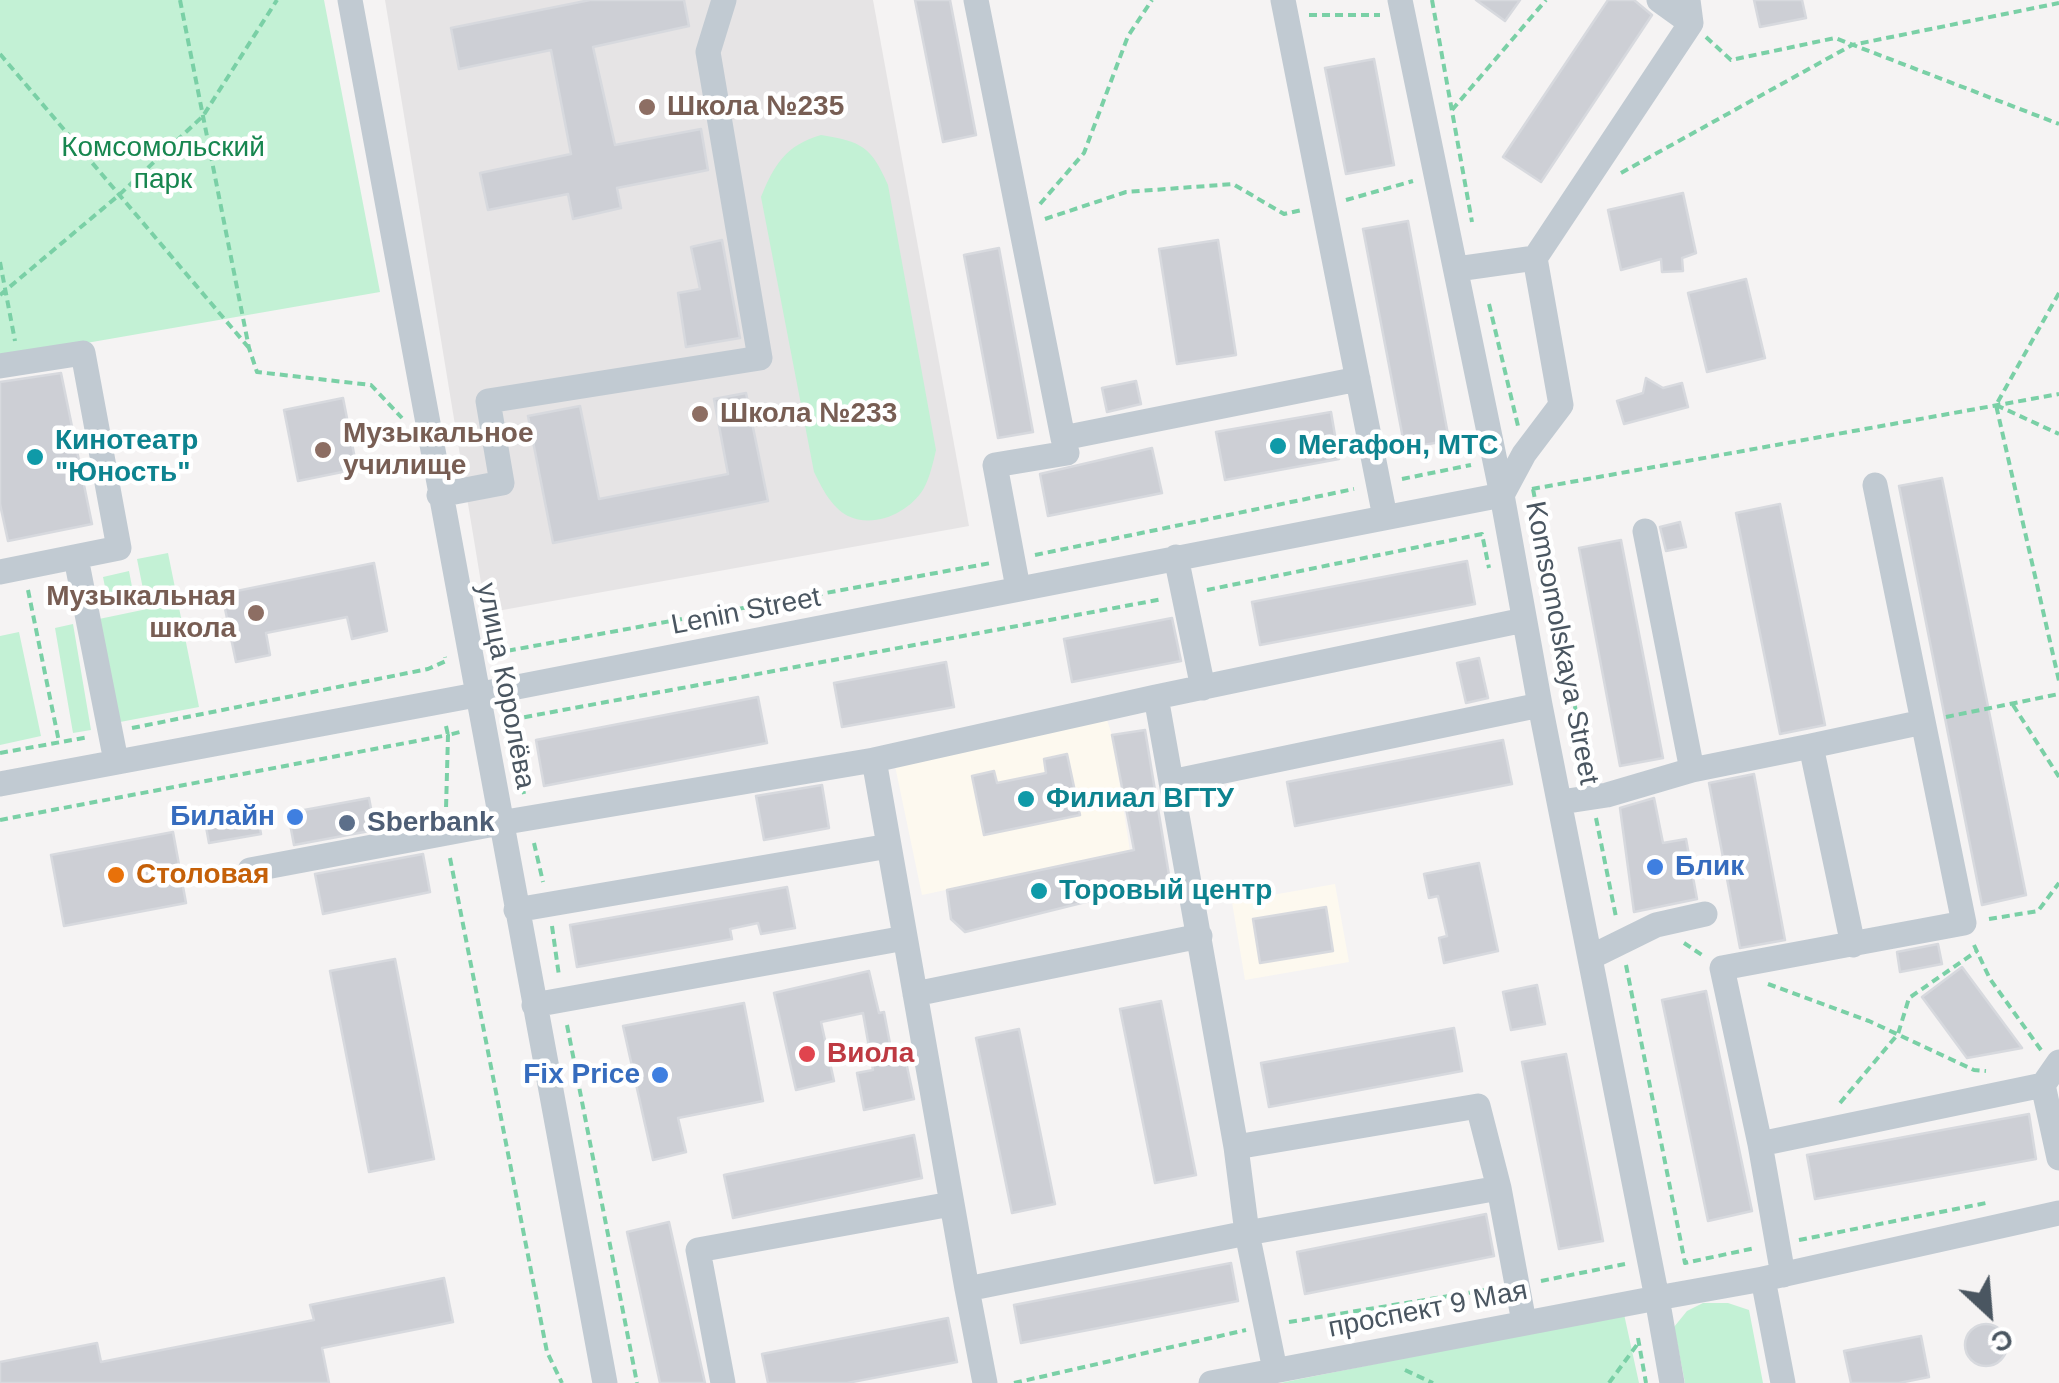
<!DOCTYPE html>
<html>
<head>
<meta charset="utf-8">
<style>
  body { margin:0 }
  #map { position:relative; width:2059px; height:1383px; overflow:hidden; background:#f5f3f3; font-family:Arial,sans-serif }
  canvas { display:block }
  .north { position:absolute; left:1939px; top:1263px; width:100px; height:100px; -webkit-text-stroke:8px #fff; paint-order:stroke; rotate:154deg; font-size:28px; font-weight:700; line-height:40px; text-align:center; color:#4a5661 }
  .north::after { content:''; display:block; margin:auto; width:35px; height:45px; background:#4a5661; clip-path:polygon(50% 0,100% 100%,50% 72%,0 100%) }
</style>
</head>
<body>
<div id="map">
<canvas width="2059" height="1383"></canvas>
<div class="north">С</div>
</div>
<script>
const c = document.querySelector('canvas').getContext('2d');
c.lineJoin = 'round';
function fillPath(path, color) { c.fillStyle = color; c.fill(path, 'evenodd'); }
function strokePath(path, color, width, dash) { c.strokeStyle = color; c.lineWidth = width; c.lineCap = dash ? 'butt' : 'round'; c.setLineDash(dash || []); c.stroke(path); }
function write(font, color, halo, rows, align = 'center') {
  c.font = font + ' Arial,sans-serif'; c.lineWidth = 9; c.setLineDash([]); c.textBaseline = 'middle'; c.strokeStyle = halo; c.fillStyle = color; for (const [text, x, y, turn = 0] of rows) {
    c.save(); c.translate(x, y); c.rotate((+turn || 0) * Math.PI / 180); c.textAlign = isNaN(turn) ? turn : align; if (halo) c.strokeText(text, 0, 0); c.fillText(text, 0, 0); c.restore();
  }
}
fillPath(new Path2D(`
  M1106 717 1112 735 1130 851 922 895 894 761Z
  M1335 884 1349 962 1245 980 1232 902Z`), '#fdf9ef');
fillPath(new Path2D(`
  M385 0H873L969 526 486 613Z`), '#e6e4e5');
fillPath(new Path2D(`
  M0 0H324L380 292 0 358Z
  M821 135C862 142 871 146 888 185L936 450C933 463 930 477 924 488 910 512 875 529 848 516 831 507 822 488 814 472L761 197C774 165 786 145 821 135Z
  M168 553 199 707 120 722 99 619 147 609 137 559Z
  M129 571 134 597 108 602 103 577Z
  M73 624 91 730 73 733 55 628Z
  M19 632 41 736 0 745V636Z
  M1703 1303H1728L1749 1310 1763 1383H1685L1674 1327 1687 1311Z
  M1624 1314 1639 1383H1280Z`), '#c3f1d5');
const building = new Path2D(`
  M590 0H684L689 26 593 47 615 145 701 129 708 170 617 188 621 208 573 219 568 194 488 210 480 173 571 154 551 50 459 69 451 28Z
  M915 0H950L976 135 943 142Z
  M1476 0H1520L1505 21Z
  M1608 0H1634L1652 15 1541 182 1503 157Z
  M1754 0H1802L1806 18 1760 27Z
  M1374 59 1394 165 1346 174 1325 68Z
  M1683 193 1696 253 1682 258 1683 271 1662 272 1661 259 1621 270 1608 210Z
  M1408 221 1449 440 1405 449 1363 229Z
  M722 240 740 338 686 347 678 293 700 289 691 247Z
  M1218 240 1236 355 1177 364 1159 249Z
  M999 248 1033 432 998 438 964 255Z
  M1746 279 1765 358 1707 372 1688 293Z
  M61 373 92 524 8 541 0 504V382Z
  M1646 378 1663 388 1682 383 1688 407 1624 424 1617 401 1643 393Z
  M1136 381 1141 404 1107 412 1102 388Z
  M746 393 768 501 553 543 528 416 580 406 599 499 728 474 714 399Z
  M343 398 357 469 298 481 284 410Z
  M1331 412 1339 459 1225 480 1216 432Z
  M1152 448 1162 493 1048 516 1040 474Z
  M1942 478 2026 895 1982 905 1899 486Z
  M1780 504 1825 725 1780 734 1736 513Z
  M1680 522 1686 547 1666 551 1660 527Z
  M1621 540 1663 758 1620 766 1579 548Z
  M1467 561 1475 604 1260 645 1252 602Z
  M374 563 387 631 352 639 347 617 266 633 270 655 236 662 222 594Z
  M1172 618 1181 661 1072 682 1064 639Z
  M1479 658 1488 698 1466 703 1457 663Z
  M946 662 954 707 842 727 834 683Z
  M758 697 767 743 544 786 536 740Z
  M1145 730 1170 881 965 932 951 919 947 890 1134 850 1112 735Z
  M1503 740 1512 784 1295 826 1287 782Z
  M1067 754 1080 815 984 835 972 776 994 771 997 783 1046 773 1044 759Z
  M1754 774 1785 940 1740 948 1709 783Z
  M822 785 829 828 764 840 756 796Z
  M369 798 375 830 294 845 288 813Z
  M1654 798 1663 843 1686 839 1697 899 1634 912 1620 808Z
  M257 812 261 834 209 843 205 821Z
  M173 832 186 903 64 926 51 855Z
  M423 854 430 892 323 914 315 874Z
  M1479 863 1498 951 1444 963 1439 938 1447 936 1438 896 1429 898 1424 874Z
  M787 887 795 928 761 934 758 923 730 929 732 939 577 967 570 925Z
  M1326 907 1333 951 1260 963 1253 919Z
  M1938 944 1942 964 1900 972 1897 952Z
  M395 959 434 1159 369 1172 330 971Z
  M1962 967 2022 1048 1967 1058 1922 997Z
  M869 971 879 1013 884 1012 894 1065 906 1062 914 1099 864 1110 857 1073 873 1070 863 1013 821 1022 834 1081 796 1090 774 993Z
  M1537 985 1545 1024 1511 1030 1503 992Z
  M1706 991 1752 1211 1708 1221 1662 1000Z
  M1161 1001 1196 1175 1155 1183 1120 1009Z
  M744 1003 763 1101 678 1118 686 1152 653 1160 623 1026Z
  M1454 1028 1462 1071 1269 1107 1261 1063Z
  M1019 1029 1055 1204 1012 1213 976 1038Z
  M1566 1054 1603 1241 1559 1249 1522 1062Z
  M2029 1114 2036 1159 1815 1199 1807 1155Z
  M914 1135 922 1178 733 1218 724 1175Z
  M1486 1214 1494 1256 1305 1294 1297 1252Z
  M669 1222 705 1383H660L627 1232Z
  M1231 1263 1238 1301 1021 1343 1014 1305Z
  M444 1278 453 1322 322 1348 329 1383H0V1362L97 1343 101 1362 314 1320 310 1305Z
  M948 1318 957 1362 847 1383H768L762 1354Z
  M1965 1345a21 21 0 1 1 42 0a21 21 0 1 1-42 0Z
  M1921 1336 1929 1377 1899 1383H1851L1844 1351Z`);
fillPath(building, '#cdcfd5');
strokePath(building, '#d7d9de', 2.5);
strokePath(new Path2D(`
  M180 0 249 348 257 372 371 385 402 418
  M1432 0 1472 222
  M1309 15H1380
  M1706 37 1731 60 1835 38 2059 124
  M0 54 249 348
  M1452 110 1546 0
  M1621 173 1852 45 2059 3
  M1346 200 1413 181
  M1040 204 1084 153 1128 36 1152 0
  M1045 219 1126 192 1233 184 1284 214 1302 210
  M0 262 15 341
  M2059 293 1996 405 2059 681
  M0 295 119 195 203 116 277 0
  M1489 304 1518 426
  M1996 405 2059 434
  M1402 479 1471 465
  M1532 489 2059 394
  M1533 489 1588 774
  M1035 555 1354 489
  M28 590 59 742
  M1207 590 1482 534 1489 568
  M495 653 991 563
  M2013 705 2059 777
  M1946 717 2059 694
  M446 726 448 735 464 731
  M132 728 428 669 446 661 445 657
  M0 753 89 737
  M524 794 509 720 1163 599
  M1596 818 1616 917
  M0 820 448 735 446 809
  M534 843 543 882
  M450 858 547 1352 562 1383
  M1989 919 2038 911 2059 883
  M552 926 559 976
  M1684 943 1705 957
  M1974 945 1990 979 2041 1050
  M1626 965 1685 1263 1755 1248
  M1768 984 1869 1021 1974 1070 1986 1071
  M567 1025 637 1383
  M1840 1103 1898 1034 1909 998 1977 951
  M1799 1240 1986 1203
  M1541 1281 1625 1264
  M1383 1307 1385 1325
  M1289 1322 1492 1289
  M1638 1338 1646 1383
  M1405 1370 1433 1383
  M1014 1383 1246 1330
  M1609 1383 1639 1342`), '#7ad0a6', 4, [8, 5]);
strokePath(new Path2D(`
  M350 0 605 1383
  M976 0 1063 438 1358 379
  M1283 0 1385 517
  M1659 0 1691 23
  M1535 258 1691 23 1688 0
  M0 366 83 353 119 548 0 572
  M439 495 502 483 488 401 760 358 708 52 724 0
  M1645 531 1692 770
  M1176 557 1203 688
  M76 558 116 761
  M1018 588 995 465 1067 453 1063 438
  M1811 746 1923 722
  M874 760 1156 697
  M1171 782 1540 705
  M0 784 476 695 1502 495 1524 454 1561 405 1535 258 1457 269
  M1561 802 1607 795 1692 770 1811 746 1853 945
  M250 870 500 823 874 760 967 1289
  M516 910 889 846
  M1591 957 1656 925 1705 914
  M915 994 1200 936
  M534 1005 905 938
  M2059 1062 2043 1085 2059 1158
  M1760 1144 1722 968 1964 923 1875 485
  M1236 1147 1156 697 1524 620
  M1783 1275 1760 1144 2043 1085
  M1763 1279 2059 1213
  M1275 1370 1247 1233 1236 1147 1478 1106 1499 1188 1524 1322
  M723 1383 698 1250 951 1204
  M985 1383 967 1289 1247 1233 1499 1188
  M1211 1383 1657 1298 1540 705 1502 495 1400 0
  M1672 1383 1657 1298 1763 1279 1783 1383`), '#c1cad2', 25);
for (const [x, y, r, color] of [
  [647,107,10,"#8d6e63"],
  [700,414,10,"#8d6e63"],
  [1278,446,10,"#0f9aa8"],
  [323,450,10,"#8d6e63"],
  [35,457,10,"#0f9aa8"],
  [256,613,10,"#8d6e63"],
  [1026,799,10,"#0f9aa8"],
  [295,817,10,"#3f7fe0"],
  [347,823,10,"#5c6f8a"],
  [1655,867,10,"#3f7fe0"],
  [116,875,10,"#e8710a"],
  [1039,891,10,"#0f9aa8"],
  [807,1054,10,"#e0444e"],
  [660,1075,10,"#3f7fe0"]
]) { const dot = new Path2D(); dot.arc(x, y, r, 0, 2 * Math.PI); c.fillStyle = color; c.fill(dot); strokePath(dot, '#fff', 4); }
write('bold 28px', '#785e54', '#fff', [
  ["Школа №235",667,107],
  ["Школа №233",720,414],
  ["Музыкальное",343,434],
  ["училище",343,466],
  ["Музыкальная",236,597,"right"],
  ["школа",236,629,"right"]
], 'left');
write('28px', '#17864f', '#fff', [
  ["Комсомольский",163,148],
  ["парк",163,180]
]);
write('bold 28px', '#0d838f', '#fff', [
  ["Кинотеатр",55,441],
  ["\"Юность\"",55,473],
  ["Мегафон, МТС",1298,446],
  ["Филиал ВГТУ",1046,799],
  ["Торовый центр",1059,891]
], 'left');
write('28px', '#4a5661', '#fff', [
  ["Lenin Street",746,612,-11],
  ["Komsomolskaya Street",1561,643,79],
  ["улица Королёва",505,686,79],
  ["проспект 9 Мая",1428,1310,-11]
]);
write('bold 28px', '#366cbe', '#fff', [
  ["Билайн",275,817],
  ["Блик",1675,867,"left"],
  ["Fix Price",640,1075]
], 'right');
write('bold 28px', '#4e5e75', '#fff', [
  ["Sberbank",367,823]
], 'left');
write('bold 28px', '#c56008', '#fff', [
  ["Столовая",136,875]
], 'left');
write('bold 28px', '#be3a42', '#fff', [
  ["Виола",827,1054]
], 'left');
</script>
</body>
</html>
